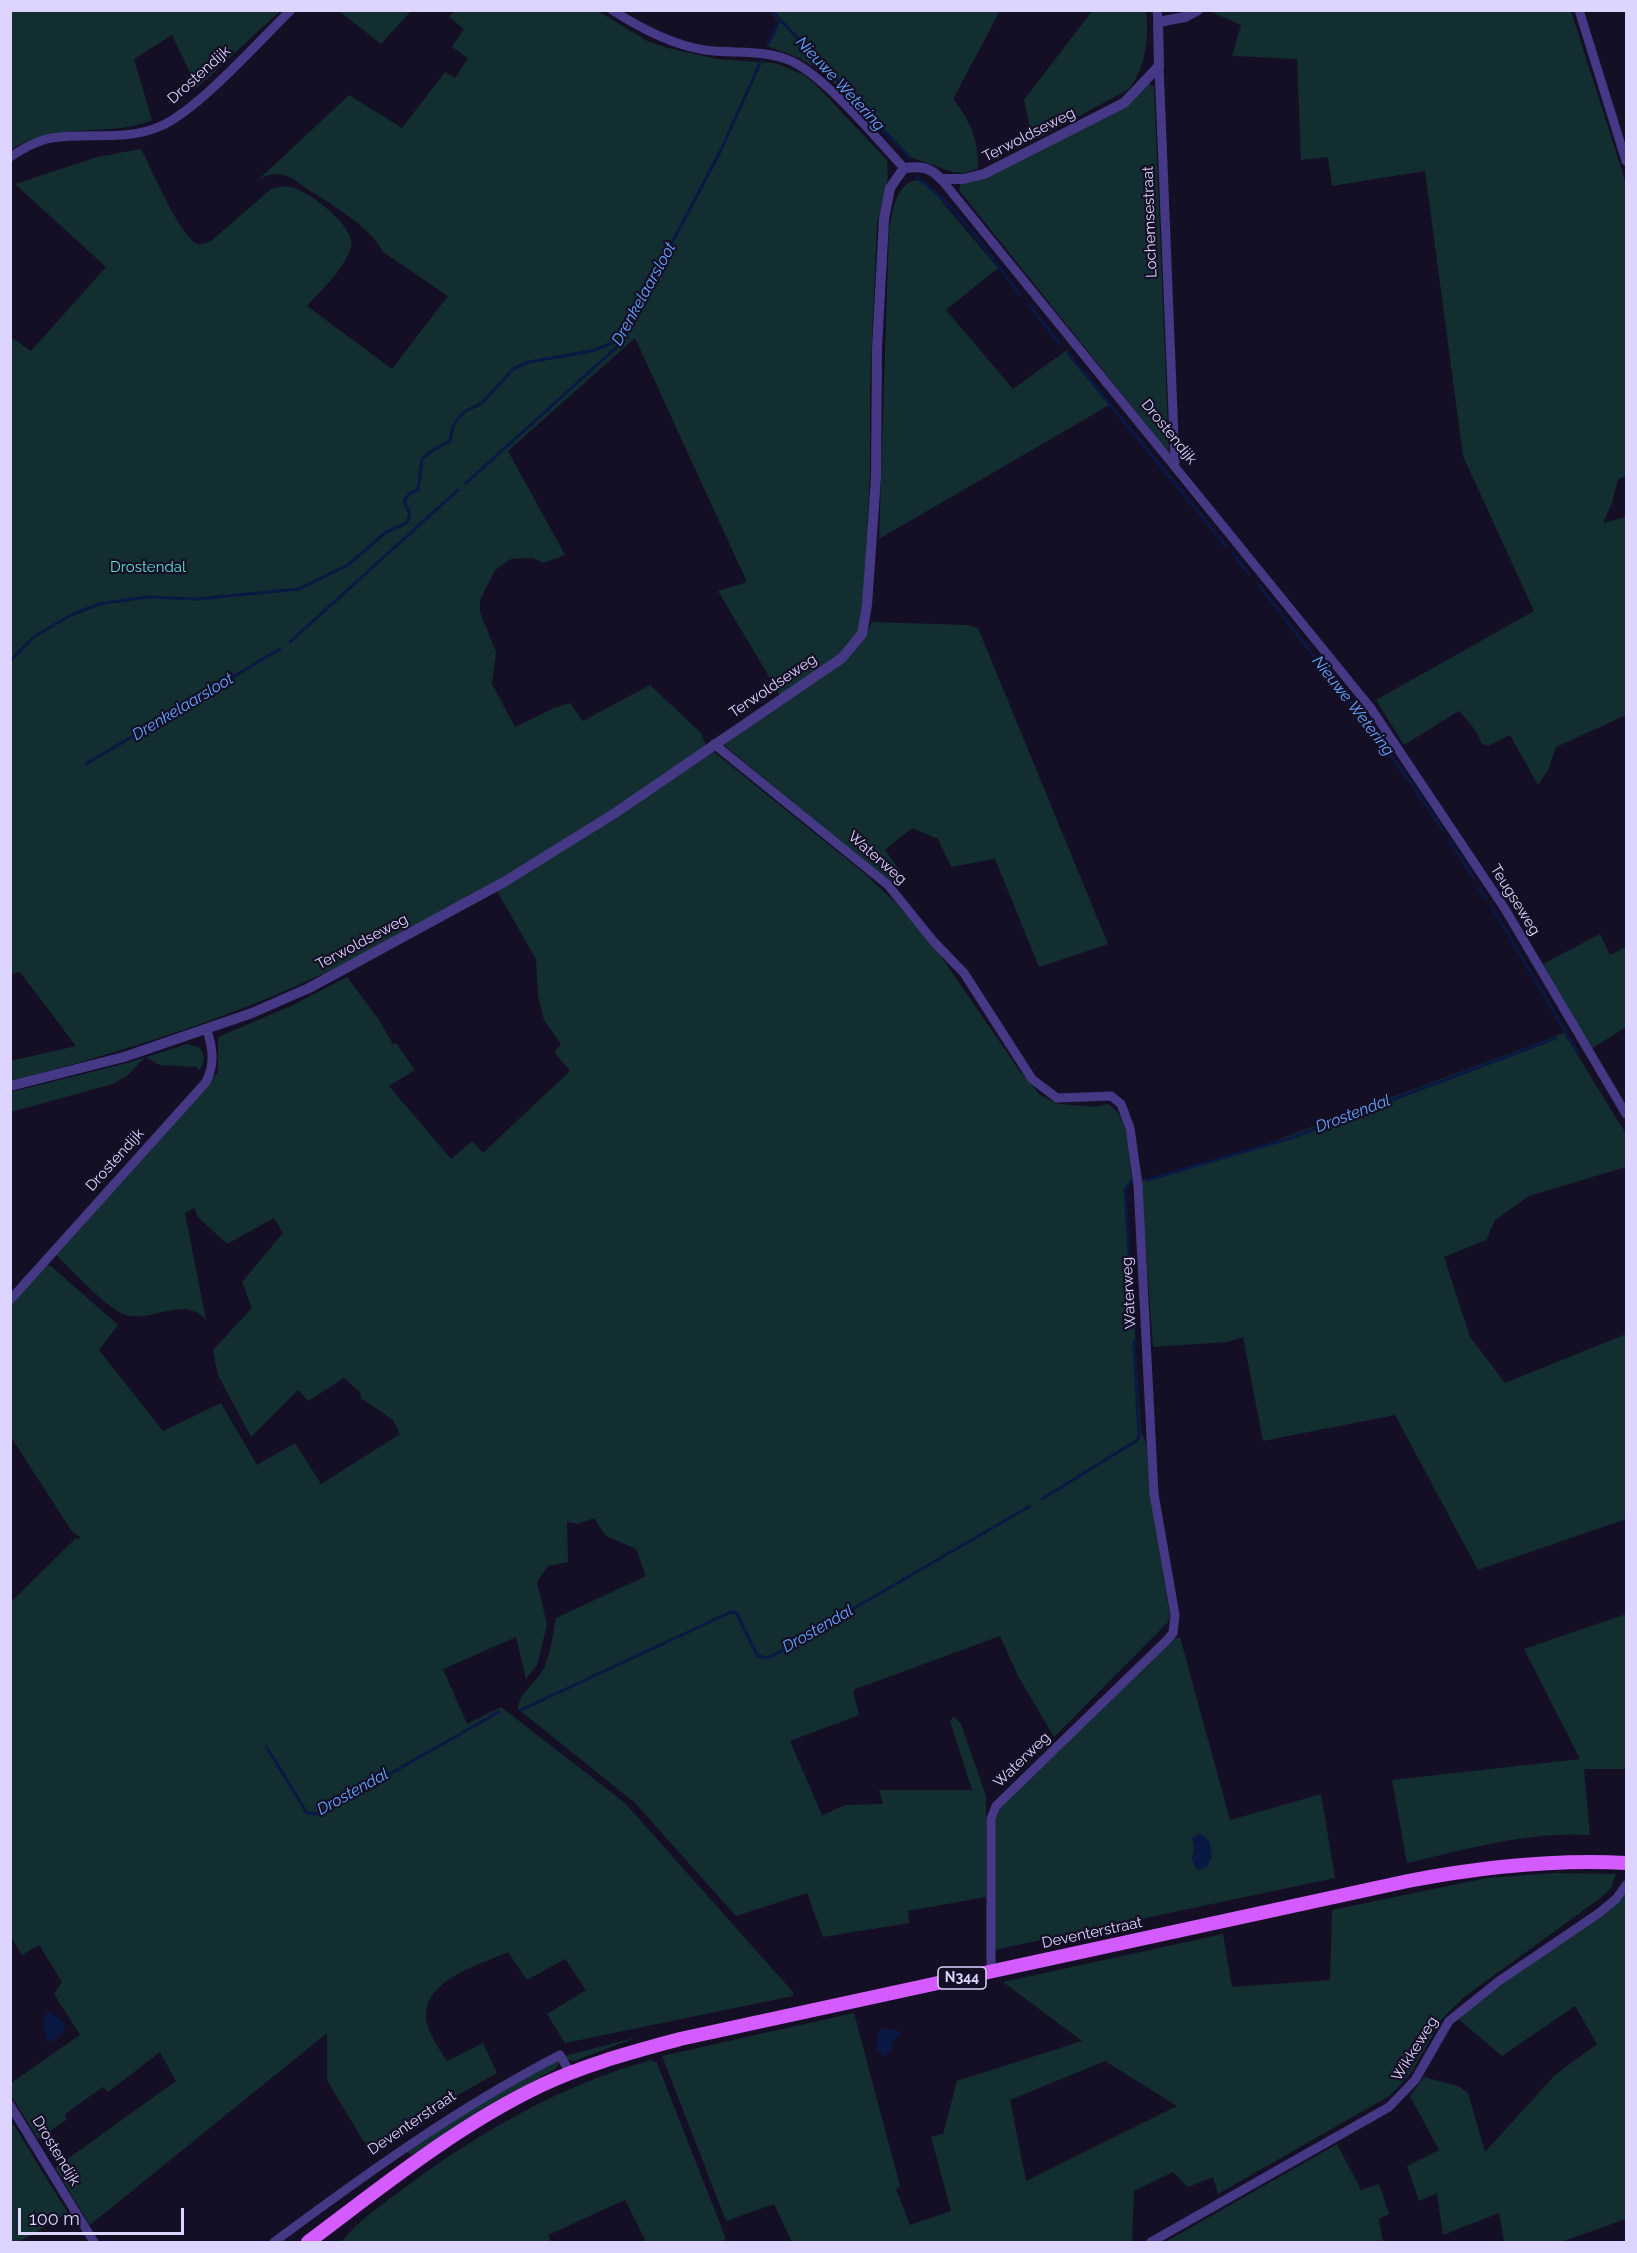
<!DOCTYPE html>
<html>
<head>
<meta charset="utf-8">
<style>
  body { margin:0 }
  #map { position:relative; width:1637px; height:2253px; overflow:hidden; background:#150f26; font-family:Raleway,sans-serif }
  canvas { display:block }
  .frame { position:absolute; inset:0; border:12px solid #ddd4ff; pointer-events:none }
  .scale { position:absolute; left:18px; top:2208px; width:166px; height:27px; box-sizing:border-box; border:3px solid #ddd4ff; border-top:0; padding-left:8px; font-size:18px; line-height:21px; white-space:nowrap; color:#ddd4ff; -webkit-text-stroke:4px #150f26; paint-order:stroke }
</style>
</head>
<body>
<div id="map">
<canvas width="1637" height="2253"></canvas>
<div class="frame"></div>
<div class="scale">100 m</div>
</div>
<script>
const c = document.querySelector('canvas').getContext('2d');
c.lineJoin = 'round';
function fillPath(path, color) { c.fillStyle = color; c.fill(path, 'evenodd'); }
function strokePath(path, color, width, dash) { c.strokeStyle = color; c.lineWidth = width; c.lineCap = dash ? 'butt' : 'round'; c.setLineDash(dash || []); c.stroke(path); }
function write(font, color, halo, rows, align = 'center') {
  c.font = font + ' Raleway,sans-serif'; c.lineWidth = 4.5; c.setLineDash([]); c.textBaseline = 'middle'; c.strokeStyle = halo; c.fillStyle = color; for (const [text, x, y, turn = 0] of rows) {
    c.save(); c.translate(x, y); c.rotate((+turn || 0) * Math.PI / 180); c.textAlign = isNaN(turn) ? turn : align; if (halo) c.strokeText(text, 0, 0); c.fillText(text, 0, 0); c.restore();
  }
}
fillPath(new Path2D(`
  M11 10H280V11L197 88 172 35 134 59 152 120C107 139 59 119 11 150Z
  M339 11H411L381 44Z
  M454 11H598L649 42 668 48 717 59 775 63 804 75 814 83 887 160 888 177 877 225 870 387V472L863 601 857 634 840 654 780 695 718 591 747 582 635 338 508 451 565 555 543 563 533 558 511 559 495 570 480 600V612L496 652 492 684 515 727 554 708 570 703 583 721 650 685 701 733 706 746C591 824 473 900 348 962 241 1015 126 1051 11 1081L10 1061 76 1046 20 972 11 974V337L31 351 106 267 15 184 97 157 141 149C152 169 180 239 200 245L211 241 271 189C279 187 286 185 294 188 311 193 357 228 351 247 343 271 323 288 307 306L392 369 448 296 383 252C370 224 319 198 293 179 280 172 269 172 256 182L349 95 402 128 445 72 455 78 468 58 452 47 464 29 449 17Z
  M769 11H1000L953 99C970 120 979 141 978 169L963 173 953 172 907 156 826 75 799 58 767 46 779 22Z
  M1092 11H1146C1149 38 1146 67 1129 89L1033 141 1024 100Z
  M1209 11H1571L1626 183V476L1618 479 1612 503 1603 523 1626 517V715L1556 747 1548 770 1538 785 1510 735 1488 746 1482 744 1473 727 1459 711 1404 745 1376 700 1534 611 1463 456 1425 171 1332 186 1328 157 1301 160 1297 59 1232 56 1241 25Z
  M1148 84 1154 86 1169 453 959 190 961 183Z
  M916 180 927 184 933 191 998 268 946 310 1013 389 1067 350 1111 404 879 539 889 229C893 211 895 185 916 180Z
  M872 622 967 625 978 628 1108 944 1039 967 995 859 951 867 938 839 912 828 885 850 903 875 890 883 724 745 844 661 862 642Z
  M714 752 864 873 897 904 940 955 1019 1070 1041 1096 1059 1104 1096 1107 1107 1104C1131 1114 1128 1158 1132 1179L1126 1187 1141 1432 1146 1443 1153 1513 1170 1616 1168 1622 1054 1737 1018 1676 1000 1636 853 1690 859 1715 790 1741 822 1815 846 1805 883 1804 879 1790H972L950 1721 954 1716 961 1724 986 1796V1897L908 1911 909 1923 823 1937 807 1893 736 1916 635 1803 518 1709C519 1693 533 1686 541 1673 551 1657 552 1636 556 1618L646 1576 636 1549 606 1536 594 1518 578 1524 567 1522 568 1562 548 1566 537 1582 547 1625 537 1665 526 1679 516 1637 443 1669 467 1724 501 1707 625 1803 793 1992V1996L565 2043 547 2014 586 1990 565 1959 527 1980 508 1952C479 1965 418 1981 427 2023 430 2036 440 2050 447 2061L483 2043 497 2073 449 2100 375 2153 362 2139 327 2080V2033L90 2225 55 2168 176 2081 160 2052 108 2092 103 2087 65 2114 66 2120 38 2139 11 2095V2083L80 2035 54 1994 62 1982 39 1945 22 1955 11 1937V1602L75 1539 81 1538 71 1530 11 1437V1304L46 1265 51 1266 118 1325 99 1350 163 1431 221 1403 257 1465 295 1443 321 1484 400 1434 393 1420 361 1398 360 1392 344 1378 308 1401 298 1390 251 1437 218 1375 213 1350 252 1308 242 1282 283 1233 274 1218 227 1244 198 1217 194 1208 185 1213 206 1320C184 1294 152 1323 126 1315 108 1310 71 1269 55 1254L218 1072V1037L293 1005 347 977 379 1020 393 1044 396 1043 415 1070 389 1086 451 1159 472 1141 483 1153 570 1071 554 1052 561 1044 544 1020 538 996 536 959 497 891Z
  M1600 934 1610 955 1626 947V1027L1591 1049 1543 964Z
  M1564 1033 1626 1134V1167L1529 1196 1495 1220 1486 1240 1444 1257 1470 1337 1505 1383 1626 1334V1519L1478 1570 1395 1415 1263 1441 1243 1337 1228 1342 1153 1347 1141 1181 1269 1143Z
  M187 1044 200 1048C206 1057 204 1063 199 1071L197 1067 160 1065 145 1057 128 1075 113 1084 11 1112V1092L127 1063Z
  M1626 1614V1769H1584L1590 1835C1529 1831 1467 1849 1407 1863L1392 1780 1580 1759 1524 1649Z
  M1180 1637 1230 1820 1321 1794 1335 1878 994 1950 995 1821 1004 1800 1167 1641ZM1201 1834C1210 1839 1212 1850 1211 1860H1192L1196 1835Z
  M1554 1873 1616 1874 1611 1888 1602 1897 1464 1997 1442 2019 1411 2073 1391 2095 1218 2194 1213 2177 1188 2187 1173 2172 1134 2191 1132 2242H792L774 2204 726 2221 662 2056 854 2013 900 2186 896 2189 910 2225 951 2211 931 2137 943 2134 957 2081 1082 2041 1003 1982 1223 1934 1232 1987 1330 1980 1332 1910 1487 1878ZM1105 2061 1177 2106 1026 2181 1010 2100Z
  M1626 1893V2219L1561 2242H1504L1499 2213 1443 2235 1437 2193 1419 2201 1407 2166 1439 2150 1410 2096 1424 2077 1458 2086 1468 2093 1485 2152 1555 2075 1597 2044 1575 2006 1502 2056 1457 2018Z
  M637 2037 574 2061 566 2060 565 2056Z
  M651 2060 657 2063 726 2239 718 2242H646L625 2200 548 2235 551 2242H341C359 2220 384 2203 407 2186 481 2131 562 2085 651 2060Z
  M557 2061 559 2064 555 2069 466 2119 412 2155 405 2151 453 2118Z
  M10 2119 68 2213 19 2242H11Z
  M1337 2144 1361 2190 1379 2184 1389 2214 1379 2219 1383 2242H1165Z`), '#122e30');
fillPath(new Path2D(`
  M1201 1834C1213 1841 1214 1856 1206 1867L1197 1870 1192 1860 1194 1849 1192 1838Z
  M51 2012 65 2024 64 2031 53 2041H47L43 2024 45 2014Z
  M888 2028 900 2032V2035L891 2045 893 2049 884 2056 877 2050V2035L881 2030Z`), '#0a1844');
strokePath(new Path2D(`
  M771 10 909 157
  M768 44 780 20
  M915 176C958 206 989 254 1020 295
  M1028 304 1061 345
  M1068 353 1227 547
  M466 483 617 347 721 150 762 59
  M1233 553 1249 574
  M1259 585 1402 770 1443 830
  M290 642 458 490
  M10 661 35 636 71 615 99 604 147 597 197 599 299 589 348 565 386 532 407 523 410 514 404 501 410 493 418 490 422 459 433 450 450 441 453 426 458 419 464 412 482 403 514 368 529 362 592 351 622 339
  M86 764 280 649
  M1450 841 1473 877
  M1478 887 1486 898
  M1492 907 1578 1053
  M1147 1180 1291 1138 1556 1038
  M1131 1182 1125 1189 1134 1328
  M1042 1499 1136 1441 1139 1437 1134 1342
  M521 1710 731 1612H736L757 1655 764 1658 772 1656 1030 1506
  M266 1746 307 1813 319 1814 499 1712`), '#0a1844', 3);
strokePath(new Path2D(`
  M612 10C640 28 672 45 705 50 733 54 764 49 791 61 826 77 876 138 904 168
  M1157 10 1158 22
  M1579 10 1626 161
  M1159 66 1175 463
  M10 157C23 149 37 140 52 138 88 132 125 142 161 126 200 108 258 42 291 10
  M941 179 1370 707 1505 909 1626 1114
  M714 744 888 885 934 942 964 973 1032 1079 1057 1098 1111 1096 1121 1104 1130 1128 1138 1185 1154 1494 1175 1615 1173 1633 1167 1640 996 1806 991 1819V1971
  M10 1300 206 1082C215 1064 213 1049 207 1030
  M10 2105 94 2242
  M274 2242C366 2174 457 2108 560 2055L570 2073
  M1151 2242 1389 2107 1415 2080 1449 2021 1499 1981 1599 1913 1616 1899 1626 1885`), '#453985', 9);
strokePath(new Path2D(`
  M10 1086 124 1057 252 1013 309 988 504 882 615 813 842 658 862 634 867 605 876 477 877 349 884 219 890 188 904 168C921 166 930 167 941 179H963L984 174 1124 103 1159 66 1158 22 1185 17 1198 10`), '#453985', 10);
strokePath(new Path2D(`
  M308 2242C383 2186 456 2126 542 2085 586 2064 633 2052 680 2039L1408 1881C1481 1867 1552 1859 1626 1863`), '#d45bff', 14);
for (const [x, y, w] of [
  [962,1978,48]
]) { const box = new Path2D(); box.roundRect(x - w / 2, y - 11, w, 22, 4.5); c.fillStyle = '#150f26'; c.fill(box); strokePath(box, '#ddd4ff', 1.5); }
write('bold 14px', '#ddd4ff', null, [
  ["N344",962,1978]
]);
write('15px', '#ddd4ff', '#150f26', [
  ["Drostendijk",199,75,-42],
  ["Terwoldseweg",1029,135,-27],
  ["Lochemsestraat",1150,222,-92],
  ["Drostendijk",1169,432,51],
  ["Terwoldseweg",773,686,-34],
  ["Waterweg",877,858,41],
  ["Teugseweg",1515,900,58],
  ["Terwoldseweg",362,942,-28],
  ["Drostendijk",115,1160,-48],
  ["Waterweg",1129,1293,-93],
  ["Waterweg",1022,1760,-44],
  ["Deventerstraat",1092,1933,-12],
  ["Wikkeweg",1415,2049,-58],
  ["Deventerstraat",412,2123,-34],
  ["Drostendijk",56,2151,59]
]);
write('15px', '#5ee1ce', '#150f26', [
  ["Drostendal",148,567]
]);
write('italic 16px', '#62a5ff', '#150f26', [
  ["Nieuwe Wetering",840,84,47],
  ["Drenkelaarsloot",644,294,-61],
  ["Nieuwe Wetering",1353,706,52],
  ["Drenkelaarsloot",183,707,-31],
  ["Drostendal",1353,1114,-21],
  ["Drostendal",818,1629,-30],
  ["Drostendal",353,1792,-29]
]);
</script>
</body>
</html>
